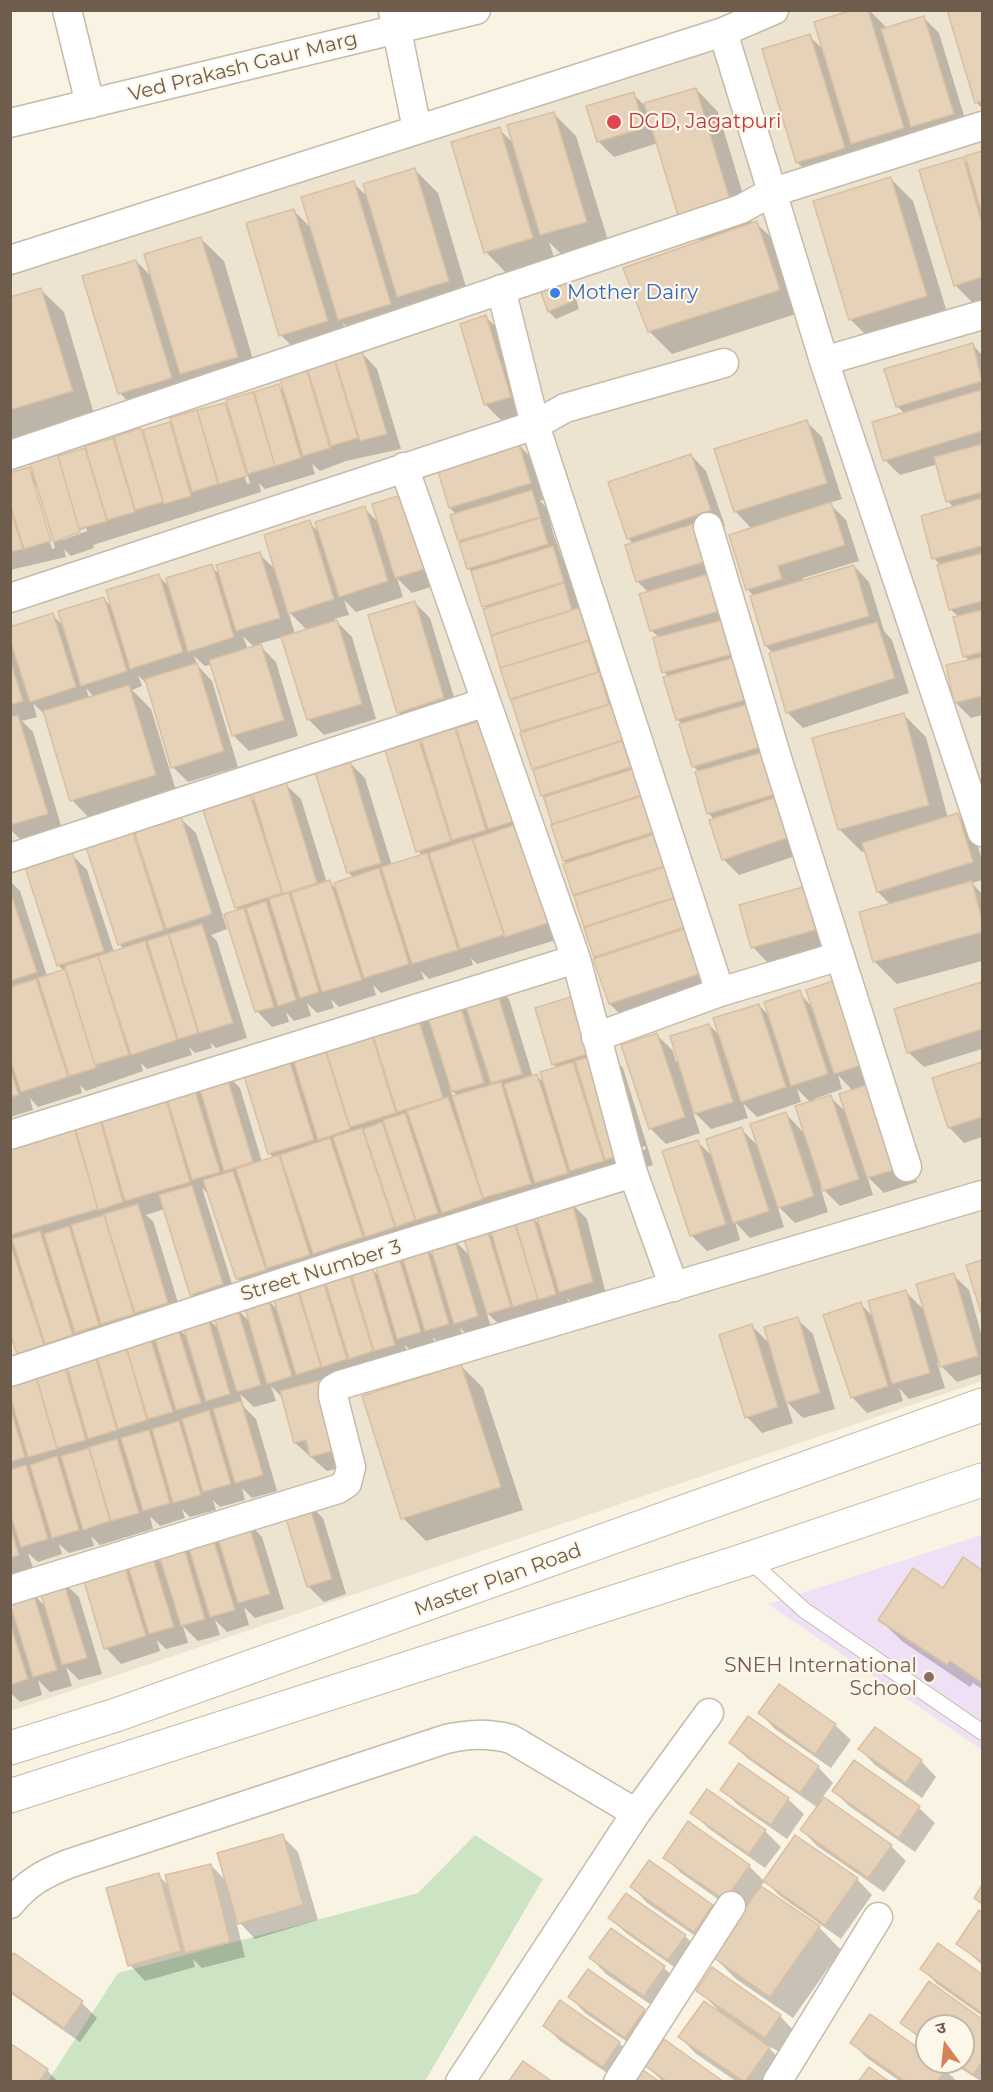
<!DOCTYPE html>
<html>
<head>
<meta charset="utf-8">
<style>
  body { margin:0 }
  #map { position:relative; width:993px; height:2092px; overflow:hidden; background:#f9f3e3; font-family:Montserrat,"Noto Sans Devanagari",sans-serif }
  canvas { display:block }
  .frame { position:absolute; inset:0; border:12px solid #6e5c4c; pointer-events:none }
  .north { position:absolute; left:915px; top:2014px; width:60px; height:60px; box-sizing:border-box; background:#fcf7e9; border:2px solid #c3b9aa; border-radius:50%; rotate:345deg; font-size:16px; font-weight:700; line-height:24px; text-align:center; color:#6e5c4c }
  .north::after { content:''; display:block; margin:auto; width:21px; height:27px; background:#d58356; clip-path:polygon(50% 0,100% 100%,50% 72%,0 100%) }
</style>
</head>
<body>
<div id="map">
<canvas width="993" height="2092"></canvas>
<div class="frame"></div>
<div class="north">उ</div>
</div>
<script>
const c = document.querySelector('canvas').getContext('2d');
c.lineJoin = 'round';
function fillPath(path, color) { c.fillStyle = color; c.fill(path, 'evenodd'); }
function strokePath(path, color, width, dash) { c.strokeStyle = color; c.lineWidth = width; c.lineCap = dash ? 'butt' : 'round'; c.setLineDash(dash || []); c.stroke(path); }
function write(font, color, halo, rows, align = 'center') {
  c.font = font + ' Montserrat,sans-serif'; c.lineWidth = 4.5; c.setLineDash([]); c.textBaseline = 'middle'; c.strokeStyle = halo; c.fillStyle = color; for (const [text, x, y, turn = 0] of rows) {
    c.save(); c.translate(x, y); c.rotate((+turn || 0) * Math.PI / 180); c.textAlign = isNaN(turn) ? turn : align; if (halo) c.strokeText(text, 0, 0); c.fillText(text, 0, 0); c.restore();
  }
}
fillPath(new Path2D(`
  M771 11H982V1381L11 1711 10 262Z`), '#ede3d1');
fillPath(new Path2D(`
  M982 1535V1750L768 1604Z`), '#f0e0f5');
fillPath(new Path2D(`
  M475 1835 543 1879 425 2081H48L118 1973 418 1893Z`), '#cde4c4');
fillPath(new Path2D(`
  M857 10H869L887 28 923 17 939 33 968 129 820 185 797 162 809 36 825 51Z
  M949 10H982V108L977 103Z
  M696 89 718 112 752 224 756 223 779 245 802 312 672 354 649 331 702 242 682 222 658 143 614 157 598 141 633 94 644 105Z
  M553 113 576 136 609 244 564 257 549 242 555 260 508 275 486 252 499 129 514 144Z
  M982 152V307L978 308 955 285 962 159 969 165 966 157Z
  M415 170 438 193 471 304 421 319 406 304 412 326 362 342 343 323 350 344 303 358 281 335 293 210 312 229 353 183 369 198Z
  M890 178 913 201 949 319 873 342 850 319Z
  M201 239 224 261 259 380 204 396 188 380 194 400 142 416 120 393 136 261 153 278Z
  M564 278 572 285 579 309 556 319 549 312 540 285Z
  M41 290 64 312 94 414 11 439 10 299Z
  M486 317 502 333 526 413 501 420 485 404Z
  M972 344 982 355V715L971 718 955 702 970 661 964 656 959 617 950 609 941 566 934 558 954 508 948 501 938 464 900 475 885 460 905 414 897 406Z
  M362 353 377 369 401 449 346 461 320 471 312 464 315 474 265 489 259 483 261 492 93 545 94 548 71 556 64 549 66 557 10 570V474L29 469 35 475 54 448 62 456 224 404 230 410 228 401 279 386 285 392 305 370 311 375 309 368ZM229 421H232L250 483 247 484ZM33 485H36L55 548 52 549ZM86 528 87 531 63 540V537Z
  M807 422 822 437 842 499 829 503 846 520 859 561 803 578 804 581 854 566 869 582 884 631 892 640 909 693 803 728 788 713 770 654 773 653 766 646 752 597 754 596 747 589 752 529 735 511Z
  M519 445 534 461 546 499 540 501 547 508 553 533 562 558 568 563 576 598 713 989 625 1019 610 1004 598 959 574 895 568 864 564 861 522 734 525 733 486 609 473 573 468 568 452 516 457 515 450 508 439 469Z
  M691 455 706 471 725 526 708 532 736 625 760 648 813 850 739 875 723 859 714 819 709 814 699 772 693 766 683 725 677 719 669 677 664 672 660 638 651 630 649 593 637 581 633 544 628 538Z
  M418 492 433 507 456 579 412 593 397 578 403 597 356 612 344 600 349 615 334 619 352 637 376 719 324 735 308 719 283 637 258 644 276 662 298 736 249 751 233 735 212 664 205 666 194 656 197 665 212 681 238 767 188 782 173 767 147 684 138 675 142 686 132 690 151 709 178 797 94 823 72 800 46 716 33 703 37 717 22 721 33 732 62 829 22 841 10 829V640L53 615 64 627 104 599 113 608 158 576 170 587 211 566 221 576 259 554 277 571 309 522 320 533 364 508 379 523ZM288 611 307 630 295 634ZM243 636 255 648 248 650ZM86 688 94 697 89 698Z
  M415 603 430 618 459 714 414 727 398 712Z
  M903 714 926 737 948 818 958 815 973 831 982 860V880L972 883 982 894V961L897 984 874 961 891 905 878 892 866 851 862 852 839 829Z
  M490 719 566 937 477 964 471 958 473 965 429 979 421 971 424 979 381 993 373 985 376 995 339 1007 331 999 334 1008 317 1013 307 1003 311 1016 294 1021 286 1012 289 1022 272 1027 257 1011 239 911 236 907 249 796 257 804 285 784 301 799 327 883 330 882 337 890 354 878 348 872 350 763 365 778 392 866 423 856 418 851 419 741 425 747 454 730 460 736Z
  M180 818 196 833 227 929 211 935 217 941 247 1038 216 1048 210 1042 212 1048 195 1053 189 1047 192 1055 147 1069 141 1063 143 1071 86 1091 80 1085 82 1093 38 1107 30 1098 33 1110 10 1117V881L20 891 47 976 64 971 58 965 71 854 87 870 114 952 124 949 119 944 88 848Z
  M836 899 847 940 768 963 753 947Z
  M982 983V1049L924 1067 908 1052 896 1010Z
  M494 984 509 999 533 1077 537 1076 545 1084 557 1068 553 1064 537 1009 608 1052 623 1068 653 1165 252 1294 237 1278 210 1196 202 1188 237 1300 207 1309 191 1294 165 1209 146 1215 153 1221 183 1319 34 1368 19 1353 10 1328V1144L192 1082 202 1093 224 1072 240 1088 262 1162 274 1158 269 1153 241 1061 414 1006 432 1024ZM449 1087 458 1096 453 1098ZM645 1146 646 1149 614 1159V1156Z
  M799 992 890 1099 917 1182 884 1193 867 1176 873 1195 840 1206 820 1186 828 1212 795 1223 777 1205 784 1227 750 1238 735 1222 740 1240 707 1251 691 1235 698 1142 713 1157 741 1129 759 1147 786 1114 805 1134 811 1103 797 1089 801 1102 757 1117 743 1103 748 1118 711 1129 692 1110 700 1133 666 1144 651 1129 623 1046 657 1035 673 1051 676 1062 709 1025 721 1037 759 1005 770 1017ZM838 1075 853 1091 847 1113 830 1097 815 1101 814 1099 842 1089Z
  M982 1063V1137L964 1143 949 1127 933 1079Z
  M572 1204 587 1219 607 1298 576 1307 567 1298 571 1310 530 1322 523 1314 525 1322 504 1329 486 1312 493 1332 471 1338 460 1328 464 1340 442 1346 433 1337 436 1348 414 1354 405 1345 409 1360 339 1381 358 1463 327 1471 295 1443 283 1398 271 1386 276 1401 254 1407 240 1394 244 1407 256 1419 277 1491 252 1498 242 1488 245 1500 220 1507 213 1500 216 1510 190 1517 182 1509 185 1518 160 1526 150 1516 153 1529 100 1545 91 1536 94 1546 69 1553 59 1544 62 1554 38 1562 28 1553 34 1571 10 1577V1386L65 1369 71 1376 95 1360 102 1367 149 1335 158 1345 176 1326 188 1338 206 1317 220 1330 237 1309 250 1322 268 1300 278 1310 297 1291 303 1297 322 1283 329 1290 349 1275 355 1281 372 1269 380 1277 397 1256 406 1265 425 1248 435 1257 454 1240 471 1257 487 1231 494 1238 514 1223 519 1228 532 1217 540 1225Z
  M982 1262V1311L968 1266Z
  M953 1275 969 1290 982 1337V1374L957 1382 937 1362 945 1388 909 1399 899 1388 903 1401 867 1413 852 1397 861 1304 875 1319 906 1292 926 1312Z
  M797 1319 813 1334 835 1409 803 1418 786 1401 793 1423 762 1433 747 1417 752 1326 771 1345Z
  M460 1365 483 1388 523 1510 426 1541 403 1518Z
  M307 1503 323 1518 346 1594 324 1602 308 1586Z
  M247 1521 262 1537 284 1609 255 1618 244 1607 249 1625 227 1632 215 1620 220 1635 198 1641 183 1626 188 1643 166 1649 157 1640 160 1651 121 1664 106 1648 83 1572 150 1551 164 1565 181 1543 193 1554 211 1533 222 1545Z
  M964 1560 982 1572V1689L973 1683 970 1687 903 1642 880 1620 944 1590Z
  M63 1582 79 1597 102 1674 79 1680 66 1667 72 1686 50 1692 38 1680 42 1695 20 1702 10 1692V1610L15 1615 33 1594 46 1607Z
  M760 1713 835 1725 851 1740 831 1768 775 1729Z
  M731 1743 818 1767 833 1783 822 1798 891 1846 906 1861 884 1892 817 1846 802 1830 818 1808 747 1758Z
  M860 1749 921 1761 936 1777 922 1798 875 1765Z
  M855 1762 919 1808 935 1823 915 1852 849 1806 834 1791Z
  M740 1765 788 1799 804 1814 787 1839 738 1805 722 1790Z
  M708 1791 765 1831 781 1847 765 1868 708 1828 692 1812Z
  M689 1823 749 1866 764 1881 795 1837 857 1879 872 1895 841 1939 780 1896 765 1881 760 1887 819 1927 841 1950 793 2018 736 1979 713 1956 742 1916 681 1873 665 1857Z
  M282 1836 298 1852 318 1920 255 1939 240 1923 237 1915 235 1916 245 1957 202 1968 193 1959 195 1967 145 1981 130 1965 158 1875 170 1887 211 1865 227 1882Z
  M649 1862 712 1906 728 1922 710 1946 647 1903 632 1887Z
  M979 1912 982 1914V1965L958 1943Z
  M610 1918 685 1936 700 1951 684 1974 626 1933Z
  M611 1930 664 1968 680 1983 660 2011 606 1974 591 1958Z
  M939 1945 982 1976V2016L937 1984 922 1969Z
  M10 1960 82 2003 97 2018 80 2042 10 1993Z
  M588 1971 644 2011 660 2026 642 2052 585 2013 570 1997Z
  M930 1983 982 2020V2082L951 2062H963V2026H927V2045L902 2023Z
  M698 1990 780 2016 795 2032 781 2053 764 2043 784 2063 771 2082H737L695 2053 680 2037 718 2010Z
  M545 2026 619 2043 635 2058 619 2081 560 2041Z
  M852 2043 927 2056V2062H936L958 2082H901L867 2058Z
  M647 2066 722 2082H663Z
  M47 2070 58 2082H10Z`), '#0003');
const building = new Path2D(`
  M852 10H868L904 128 851 144 814 22Z
  M947 10H982V101L975 103Z
  M924 16 954 114 911 127 881 29Z
  M810 34 845 148 796 163 762 49Z
  M696 88 732 207 680 222 644 103Z
  M634 92 644 128 597 142 586 106Z
  M554 112 587 222 540 235 507 125Z
  M500 127 533 238 484 253 451 142Z
  M982 151V215L965 156Z
  M963 157 982 223V277L954 286 919 170Z
  M415 168 449 281 397 297 363 184Z
  M891 177 927 296 849 320 813 201Z
  M354 181 391 304 338 320 301 197Z
  M294 209 328 321 279 336 246 223Z
  M757 221 780 290 648 332 623 268Z
  M201 237 238 357 180 374 144 254Z
  M136 260 172 378 118 394 82 276Z
  M565 276 573 301 548 312 538 284Z
  M41 288 73 391 10 410V297Z
  M486 315 511 397 484 405 460 324Z
  M973 343 982 381 896 407 884 369Z
  M362 351 387 434 360 441 335 360Z
  M334 359 358 438 331 446 307 367Z
  M306 368 330 448 303 456 279 376Z
  M279 384 301 458 275 466 254 392Z
  M981 390 982 431 883 461 872 422Z
  M253 392 275 466 248 474 226 400Z
  M225 403 247 476 219 484 197 410Z
  M197 410 218 484 192 492 170 418Z
  M807 420 827 483 734 512 714 449Z
  M170 422 191 496 164 504 143 430Z
  M141 428 163 502 135 510 114 437Z
  M113 438 135 512 107 520 85 446Z
  M519 444 531 483 449 508 437 468Z
  M982 444V492L946 502 934 457Z
  M55 446 80 532 54 542 27 454Z
  M85 448 107 521 79 529 58 456Z
  M691 454 711 510 627 539 608 482Z
  M29 467 51 541 24 549 10 504V473Z
  M418 490 441 564 395 578 372 504Z
  M532 490 540 517 458 541 450 515Z
  M982 498V546L932 559 921 516Z
  M831 502 845 545 778 566 782 579 746 590 729 535Z
  M365 506 388 581 339 597 315 522Z
  M10 508 23 549 10 552Z
  M540 518 548 544 467 569 459 543Z
  M310 520 334 599 288 614 264 535Z
  M700 522 711 560 636 582 625 545Z
  M553 546 564 582 482 607 471 571Z
  M260 552 280 618 236 631 216 565Z
  M982 553V601L949 610 937 565Z
  M212 564 234 637 188 652 166 578Z
  M854 565 869 616 765 646 750 596Z
  M715 572 726 609 650 631 639 594Z
  M159 574 183 652 130 669 106 590Z
  M564 583 572 610 491 635 483 609Z
  M104 597 127 671 81 686 58 611Z
  M415 601 444 698 397 713 368 615Z
  M579 608 589 640 500 668 491 636Z
  M982 610V652L963 657 953 617Z
  M53 613 76 687 30 702 10 640V627Z
  M731 618 740 652 662 673 653 638Z
  M337 620 362 704 307 720 281 637Z
  M877 622 895 678 786 713 769 653Z
  M589 641 598 672 510 699 500 668Z
  M261 644 284 720 232 736 209 660Z
  M743 655 755 697 676 720 663 677Z
  M982 657V696L954 703 946 665Z
  M10 660 23 701 10 705Z
  M197 663 224 751 171 768 145 679Z
  M599 672 609 704 521 731 511 700Z
  M129 685 156 775 70 801 43 711Z
  M759 701 771 744 692 767 679 724Z
  M611 704 623 740 532 769 520 733Z
  M904 713 929 805 838 830 812 738Z
  M18 715 48 814 10 825V717Z
  M491 718 522 819 488 829 456 728Z
  M455 728 486 830 452 840 421 739Z
  M419 740 451 841 416 852 385 750Z
  M622 741 631 767 541 796 533 770Z
  M774 749 787 791 707 814 695 772Z
  M350 761 381 863 347 873 315 772Z
  M633 769 642 795 552 824 544 797Z
  M286 782 317 883 283 894 252 793Z
  M785 794 799 834 722 860 709 820Z
  M250 795 282 893 235 908 203 810Z
  M642 796 654 832 563 861 551 825Z
  M958 813 973 862 877 892 862 843Z
  M181 816 212 914 166 929 134 831Z
  M520 823 551 922 505 937 473 839Z
  M133 832 164 930 118 945 86 847Z
  M655 834 665 866 573 895 563 864Z
  M472 839 504 935 460 949 429 853Z
  M72 852 104 951 57 966 25 867Z
  M427 853 458 950 412 964 381 867Z
  M665 867 675 897 584 927 574 896Z
  M379 868 409 964 364 978 334 883Z
  M330 880 362 980 322 992 291 893Z
  M972 881 982 920V932L873 962 859 912Z
  M821 882 833 925 751 948 739 905Z
  M10 891 37 972 10 981Z
  M289 893 319 992 300 998 269 899Z
  M675 898 685 927 594 957 584 928Z
  M266 901 296 1000 278 1006 246 908Z
  M244 908 274 1007 255 1012 224 914Z
  M202 924 233 1023 199 1033 169 934Z
  M684 929 699 974 609 1004 593 959Z
  M168 934 198 1033 178 1039 147 941Z
  M145 941 177 1040 131 1055 98 956Z
  M98 956 129 1055 95 1065 65 966Z
  M65 969 96 1068 69 1076 38 978Z
  M842 978 870 1062 834 1074 806 990Z
  M36 979 68 1077 21 1092 10 1059V987Z
  M494 982 522 1074 491 1083 461 992Z
  M982 982V1029L907 1053 894 1009Z
  M800 990 828 1074 791 1086 764 1002Z
  M456 991 484 1083 452 1092 423 1002Z
  M580 994 597 1051 552 1065 535 1008Z
  M759 1004 786 1087 741 1102 713 1018Z
  M414 1005 443 1098 397 1112 368 1019Z
  M367 1019 396 1113 350 1127 321 1034Z
  M709 1024 733 1102 694 1114 670 1036Z
  M657 1033 685 1117 649 1129 621 1045Z
  M322 1040 350 1129 318 1140 290 1050Z
  M285 1046 314 1140 268 1154 239 1060Z
  M608 1051 639 1150 605 1160 575 1061Z
  M573 1062 604 1161 570 1171 540 1072Z
  M982 1062V1117L948 1128 932 1078Z
  M10 1068 19 1095 10 1097Z
  M225 1071 253 1162 224 1171 197 1079Z
  M537 1074 568 1173 535 1183 504 1084Z
  M192 1081 220 1172 192 1180 164 1089Z
  M501 1082 531 1184 483 1198 452 1096Z
  M875 1082 903 1167 867 1178 839 1094Z
  M164 1093 190 1182 125 1201 99 1112Z
  M831 1095 859 1179 823 1191 795 1106Z
  M448 1097 483 1199 442 1213 407 1111Z
  M98 1112 123 1202 98 1210 73 1120Z
  M786 1112 814 1196 778 1208 750 1124Z
  M405 1113 438 1213 416 1220 383 1120Z
  M382 1122 415 1220 396 1227 363 1129Z
  M73 1124 98 1209 10 1235V1142Z
  M742 1127 769 1211 733 1223 706 1139Z
  M362 1128 395 1227 365 1237 333 1137Z
  M330 1138 363 1237 313 1254 280 1155Z
  M698 1140 726 1224 690 1236 662 1151Z
  M279 1155 310 1255 267 1268 236 1169Z
  M233 1171 266 1270 236 1279 203 1180Z
  M192 1185 223 1284 190 1295 159 1195Z
  M572 1202 593 1282 559 1292 536 1214Z
  M138 1204 168 1303 135 1313 104 1214Z
  M104 1215 134 1314 101 1324 71 1225Z
  M533 1216 556 1294 538 1300 515 1221Z
  M514 1221 538 1299 513 1307 490 1228Z
  M69 1226 99 1325 75 1333 44 1234Z
  M487 1229 511 1307 487 1314 463 1236Z
  M40 1231 73 1335 45 1344 12 1239Z
  M454 1238 478 1316 454 1324 430 1246Z
  M10 1243 44 1345 17 1354 10 1333Z
  M426 1246 449 1324 425 1331 401 1253Z
  M398 1254 421 1332 397 1339 374 1261Z
  M982 1260V1316L966 1265Z
  M372 1267 395 1345 374 1351 351 1273Z
  M349 1273 373 1351 349 1359 325 1281Z
  M954 1273 978 1356 940 1367 916 1284Z
  M323 1281 347 1359 322 1367 298 1288Z
  M297 1289 321 1367 296 1375 273 1297Z
  M906 1290 930 1373 892 1384 868 1301Z
  M268 1298 292 1376 267 1384 244 1305Z
  M861 1302 888 1386 851 1398 823 1315Z
  M237 1307 261 1385 237 1392 213 1314Z
  M207 1315 230 1394 206 1401 182 1323Z
  M798 1317 820 1393 786 1403 764 1327Z
  M752 1324 778 1407 745 1418 719 1335Z
  M177 1325 201 1403 176 1410 153 1332Z
  M149 1334 173 1412 148 1419 124 1341Z
  M127 1349 147 1420 118 1429 97 1357Z
  M96 1359 117 1430 88 1439 67 1367Z
  M461 1364 501 1487 401 1519 362 1396Z
  M65 1367 86 1440 57 1448 36 1376Z
  M36 1377 57 1449 28 1457 10 1395V1384Z
  M325 1379 343 1448 310 1457 306 1440 294 1443 280 1391Z
  M241 1401 263 1475 235 1483 213 1409Z
  M10 1407 25 1457 10 1462Z
  M209 1410 231 1484 203 1492 182 1419Z
  M179 1421 201 1495 173 1503 152 1429Z
  M149 1430 170 1503 143 1511 121 1438Z
  M117 1439 139 1513 111 1521 89 1447Z
  M89 1448 110 1521 83 1530 61 1456Z
  M57 1456 79 1530 52 1538 30 1465Z
  M26 1465 48 1539 21 1547 10 1513V1470Z
  M308 1501 332 1579 307 1587 283 1509Z
  M247 1519 270 1594 238 1603 215 1529Z
  M10 1526 19 1555 10 1558Z
  M211 1532 235 1610 210 1617 186 1539Z
  M182 1541 205 1619 181 1626 157 1548Z
  M150 1549 174 1627 149 1634 125 1556Z
  M963 1557 982 1570V1683L950 1661 947 1665 878 1620 913 1568 943 1588Z
  M122 1558 146 1636 104 1649 81 1571Z
  M63 1580 87 1658 62 1665 39 1587Z
  M33 1592 57 1670 33 1677 10 1604Z
  M10 1623 28 1679 10 1685Z
  M779 1684 836 1724 815 1754 758 1713Z
  M748 1716 819 1766 800 1793 729 1743Z
  M875 1727 922 1760 906 1783 858 1749Z
  M854 1760 920 1806 899 1838 832 1791Z
  M739 1763 789 1798 771 1825 720 1790Z
  M707 1789 766 1830 749 1854 690 1813Z
  M824 1797 892 1845 868 1878 800 1830Z
  M688 1821 750 1865 725 1900 663 1858Z
  M283 1834 303 1905 238 1924 217 1853Z
  M795 1835 858 1878 825 1925 763 1881Z
  M649 1860 713 1905 694 1932 630 1887Z
  M211 1864 230 1942 185 1953 165 1875Z
  M159 1873 181 1951 128 1966 106 1888Z
  M982 1885V1904L974 1898Z
  M761 1886 820 1926 770 1997 711 1956Z
  M626 1893 686 1935 668 1960 608 1918Z
  M979 1910 982 1913V1962L956 1944Z
  M611 1928 665 1966 644 1996 589 1958Z
  M938 1943 982 1974V2013L920 1969Z
  M14 1953 83 2001 64 2028 10 1991V1958Z
  M712 1967 781 2015 765 2038 696 1991Z
  M588 1969 645 2009 625 2038 568 1997Z
  M929 1981 982 2019V2062L973 2075 956 2062H963V2026H927V2042L900 2023Z
  M560 2000 620 2042 603 2067 543 2026Z
  M704 2001 770 2047 745 2082 678 2037Z
  M870 2014 927 2054V2062H939L947 2068 937 2082H906L850 2043Z
  M664 2039 724 2082H668L645 2066Z
  M10 2043 48 2069 39 2082H10Z
  M523 2061 553 2082H508Z
  M869 2067 890 2082H858Z
  M643 2070 660 2082H635Z`);
fillPath(building, '#e6d1b9');
strokePath(building, '#dbbfa1', 1.5);
const service = new Path2D(`
  M748 1559 804 1610 982 1732`);
const minor = new Path2D(`
  M67 10 90 104
  M393 11 417 129
  M723 32 824 361 982 832
  M10 123 476 10
  M10 260 723 32 774 10
  M501 289 535 425 565 408 724 363
  M824 361 982 315
  M10 455 741 209 770 193 982 126
  M404 467 576 959 633 1173 674 1287
  M708 527 777 758 907 1167
  M10 598 535 425 720 992
  M10 858 486 702
  M596 1037 720 992 840 956
  M10 1135 576 959
  M10 1372 330 1267 633 1173
  M10 1590 338 1489 347 1483 351 1467 333 1396V1389L340 1385 982 1195
  M636 1813 709 1713
  M10 1904C27 1883 43 1874 68 1864L446 1739C469 1734 488 1733 511 1739L636 1813 460 2082
  M618 2082 731 1906
  M777 2082 878 1917`);
const secondary = new Path2D(`
  M10 1748 116 1715 982 1405
  M10 1796 748 1559 982 1480`);
strokePath(service, '#c6baa9', 17);
strokePath(minor, '#c6baa9', 31);
strokePath(secondary, '#c8baa7', 35);
strokePath(service, '#fff', 15);
strokePath(minor, '#fff', 28);
strokePath(secondary, '#fff', 33);
for (const [x, y, r, color] of [
  [614,122,8,"#e0444e"],
  [555,293,6,"#3f7fe0"],
  [929,1677,6,"#8d6e63"]
]) { const dot = new Path2D(); dot.arc(x, y, r, 0, 2 * Math.PI); c.fillStyle = color; c.fill(dot); strokePath(dot, '#fcf7e9', 2); }
write('20px', '#6e5c4c', '#fcf7e9', [
  ["Ved Prakash Gaur Marg",243,67,-14],
  ["Street Number 3",321,1271,-17],
  ["Master Plan Road",498,1580,-20]
]);
write('20px', '#be3a42', '#fcf7e9', [
  ["DGD, Jagatpuri",628,122]
], 'left');
write('20px', '#366cbe', '#fcf7e9', [
  ["Mother Dairy",567,293]
], 'left');
write('20px', '#785e54', '#fcf7e9', [
  ["SNEH International",917,1666],
  ["School",917,1689]
], 'right');
</script>
</body>
</html>
